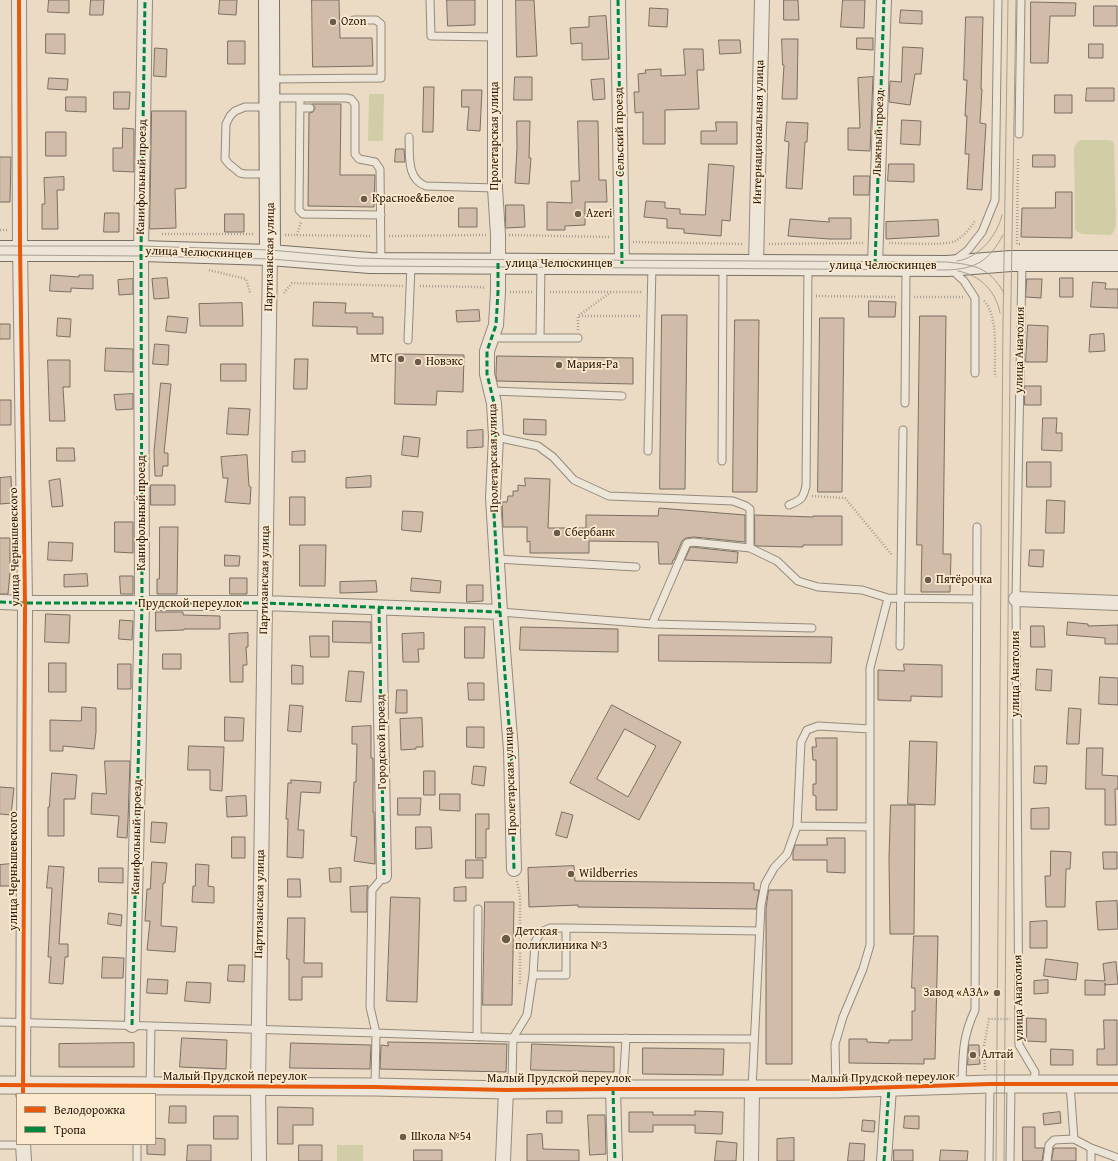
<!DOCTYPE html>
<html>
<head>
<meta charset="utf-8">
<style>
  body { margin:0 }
  #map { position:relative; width:1118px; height:1161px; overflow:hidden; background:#ebdbc4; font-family:"Gentium Book Plus",serif }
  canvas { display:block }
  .legend { position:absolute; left:16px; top:1093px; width:140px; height:52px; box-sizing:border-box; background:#fdeace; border:1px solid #a69680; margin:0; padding:5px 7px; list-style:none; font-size:12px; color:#23180a }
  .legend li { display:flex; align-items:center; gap:8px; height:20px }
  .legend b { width:20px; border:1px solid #a69680 }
</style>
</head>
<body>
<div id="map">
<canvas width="1118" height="1161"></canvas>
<ul class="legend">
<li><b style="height:5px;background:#e8590c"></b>Велодорожка</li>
<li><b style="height:5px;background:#00873e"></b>Тропа</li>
</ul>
</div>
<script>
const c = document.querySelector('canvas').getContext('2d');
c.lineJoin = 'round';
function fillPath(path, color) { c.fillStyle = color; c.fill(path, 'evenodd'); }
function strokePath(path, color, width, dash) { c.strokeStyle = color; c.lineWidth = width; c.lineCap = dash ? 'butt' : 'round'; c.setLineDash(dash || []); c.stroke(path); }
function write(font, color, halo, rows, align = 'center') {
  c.font = font + ' "Gentium Book Plus",serif'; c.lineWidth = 3.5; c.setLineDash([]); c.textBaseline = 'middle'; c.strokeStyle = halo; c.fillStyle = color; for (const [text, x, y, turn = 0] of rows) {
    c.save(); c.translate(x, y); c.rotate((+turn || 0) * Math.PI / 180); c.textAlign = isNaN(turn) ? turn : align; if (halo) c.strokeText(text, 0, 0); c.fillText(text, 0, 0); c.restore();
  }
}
fillPath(new Path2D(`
  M369 94H384L383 141H368Z
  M1081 140H1108L1112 141 1114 143 1116 226 1113 233 1110 235 1082 234 1076 231 1075 227 1074 147 1077 142Z
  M337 1145H363V1161H337Z`), '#d1cda7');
const building = new Path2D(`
  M49 0H69V13L48 12Z
  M91 0H104L103 15H90Z
  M220 0H237L236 15 219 14Z
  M312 0H339L340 38H372L373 66 313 67Z
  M447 0H475V25L448 26Z
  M516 0H534L537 56 517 57Z
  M784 0H798L799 20H784Z
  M843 0H865L864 28 841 27Z
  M1031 2 1076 3 1075 16H1050L1048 63H1031Z
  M1094 6H1117V26H1094Z
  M650 8 668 9 667 27 649 26Z
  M901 10 922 11V24L900 23Z
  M606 16 609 59 582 60V43L571 44 570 28 589 27V17Z
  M966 17H983L981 89H982L980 123 986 124 982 190 967 189 969 154H965L967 116H965L967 80H964Z
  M46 34H65V54L46 53Z
  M857 38H873V50L857 49Z
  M782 39H798L797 99H782L784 65H783Z
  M719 40H740L741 53 720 54Z
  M228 41H245V64H228Z
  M1089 44H1103V58H1089Z
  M903 47 923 48 921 74H915L910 105 889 102 890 81 901 82Z
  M155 48 167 49 166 77 154 76Z
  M684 49H703L704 70H697L699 109 665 110V144H643V112L635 113 634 92H639L638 74 646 73 645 70 661 69V76L685 75Z
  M515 77H532V100H514Z
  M873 77 870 151 848 150V128H860L858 78Z
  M49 78 68 79 67 90 48 89Z
  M604 79 605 99 593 100 591 80Z
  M424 87H434L433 132H423Z
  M1087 88H1114V101H1086Z
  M462 90H482L480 131 467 130 469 107H462Z
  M114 92H130L129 109H114Z
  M1055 95H1072V113H1055Z
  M66 97H86V112L66 111Z
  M312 104H341L340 175H375L374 207 308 206 309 113 313 112 315 108Z
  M152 111H186V188L175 189 176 228 150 229Z
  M902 120 921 121 920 145 901 144Z
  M517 121H530L529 158H531L529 184 515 183 517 148Z
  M578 121H598L599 180H606L607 202H585V225L565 226V230H547V202L572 203 571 181H579Z
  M716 122H737V144H701V131H716Z
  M787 122 808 123 807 142H805L802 189 786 188 789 142 785 141Z
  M123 128 134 129V172L113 171V148H122Z
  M46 132H66V156H46Z
  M396 149H404L405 162H395Z
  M1033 155H1055V167H1033Z
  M0 157H11L10 202H0Z
  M709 164 734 166 730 221 722 220 721 236 684 233V229L667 228V219L644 217 646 201 665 202V208L680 209V214L705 215Z
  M889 164H914V182L888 181Z
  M854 176H870L869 195H854Z
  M64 177V190H57L58 229H42V204H45L44 178Z
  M1056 192H1072V238L1021 237 1022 208H1055Z
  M506 205H524L525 227 506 228Z
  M459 208H477V227H459Z
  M105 213H119V232H104Z
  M225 214H244V232H225Z
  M829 218H851V239H829L788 236 790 219 829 222Z
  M938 220 939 236 886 239V222Z
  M51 275 79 277V275H93V289L71 288V292L50 291Z
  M167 278 169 298 154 299 152 279Z
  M1060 278H1073V297H1060Z
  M133 279V294L119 295 118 280Z
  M1027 279H1042L1041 298 1026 297Z
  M1093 282 1106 283 1105 289H1118V308L1091 307Z
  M869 301 896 302 895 317H869Z
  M314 302 346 303 345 313H373V317H383V334H357V327L313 326Z
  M242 303 243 326H200L199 304Z
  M479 310 480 321 457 322 456 311Z
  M662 315H687L685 489H660Z
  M168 316 188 318 186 333 166 331Z
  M920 316H946L943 554H951L950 592H921L922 545H917Z
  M58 318 71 319 70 337 57 336Z
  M820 318H844L842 492H818Z
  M735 320H759L757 492H733Z
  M0 324H10V339H0Z
  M1028 325 1048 326 1047 362H1026Z
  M1104 334 1105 351 1089 352 1090 335Z
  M155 344 169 345 168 365 153 364Z
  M106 348 133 349V372L105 371Z
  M396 354 464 355 463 392 437 391 436 405 395 404Z
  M497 356 633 358V384L497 381 496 376Z
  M295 359H308L307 389H294Z
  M48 360H70V387H63L65 421H50Z
  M221 364H246V381H221Z
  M161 383 171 384 164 453H168V466H163L162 476H155L154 452Z
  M1025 386H1041V405H1025Z
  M133 394V409L116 410 114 395Z
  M0 400H11V425H0Z
  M229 408 250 409 248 435 227 434Z
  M1043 418H1057L1056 433H1062V451L1042 450Z
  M524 419 546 420V435L524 434Z
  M483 430V447L467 448V431Z
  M404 436 420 438 418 457 402 455Z
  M57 448H74L75 461H57Z
  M305 451V462H292V452Z
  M247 455 249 486 251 487 250 504 225 502 228 478H223L221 457Z
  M1027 462H1051V487H1027Z
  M371 476V487L346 488V478Z
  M11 477 12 503 0 504V478Z
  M525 478 550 479 548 528H586V515L658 516 659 508 745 515V542L694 537 686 538 682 541 674 560H673L672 564H659L658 542 589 541V553H530V541L527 542V527H503L502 502H507L508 496H513V491H518V485L525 486Z
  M60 479 63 506 52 507 49 481Z
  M151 485H175V505H151Z
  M290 497H305V525H290Z
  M1047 500 1065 501 1064 533H1046Z
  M403 511 423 512 421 532 402 530Z
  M755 515 813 517V516H842V545H803V547L756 546 755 545Z
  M115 522H133V553L115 552Z
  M160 527H178L177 594H157V579H159Z
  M0 538H10V573L8 594H0Z
  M49 542 73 543 72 561 48 560Z
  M300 545H326L325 586H300Z
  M691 547 738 552 737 563 685 560Z
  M1030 550H1044L1043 567 1029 566Z
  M225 555 240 556 239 566H225Z
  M87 574 88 586 64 587V575Z
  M120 576H133V594H121Z
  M230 578H247V594H230Z
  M412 578 441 581 440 593 411 591Z
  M376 581 377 592 340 593V582Z
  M467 585H483V601L467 602Z
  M156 612H183V615L220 616V629H184V630L156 631Z
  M46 614 70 615 69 643 45 642Z
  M120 620 133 621 132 640 119 639Z
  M333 621 371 622V643L333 642Z
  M1068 622 1088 624V626L1118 625V644H1105V638L1067 635Z
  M1031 626H1044L1045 647H1031Z
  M465 627H485L484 658H465Z
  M521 627 618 629V652L520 650Z
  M248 633V647H246L247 665H243V682H230L229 634Z
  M424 633V649H418L419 662H403L402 634Z
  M659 635 832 637 831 663 659 661Z
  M310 636H329V657H311Z
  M163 654H181V669H163Z
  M49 663H66V692H49Z
  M118 664H131V689H118Z
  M904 664 942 665V697L911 696V701L878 700V670L904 671Z
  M292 665 303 666V684H292Z
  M1037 669 1052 670 1051 691 1036 690Z
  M349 671 364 672 361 702 346 701Z
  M1100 677 1118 678V705L1099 704Z
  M468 683H484V700H469Z
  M397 690H407V713H396Z
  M290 705 303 706 301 732 288 731Z
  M612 705 681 742 639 820 570 783ZM625 729 656 746 628 797 597 779Z
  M82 707 96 708V732L94 749 63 746V751H50V720L81 721Z
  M1069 708 1081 709 1079 744H1067Z
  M225 717 244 718 243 741H225Z
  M422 718 423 747H416V749L401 750 400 719Z
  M371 726V758H373V812H374L375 864 354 861 357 837 351 836 354 782H356L357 744H352V727Z
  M467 727H484V748L467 747Z
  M816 738H837V810H816V796L813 795V784H816V760H813L812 747H816Z
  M910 741 937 742 935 805 908 804Z
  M189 746 224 747 222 791 210 790V770H188Z
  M1087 748H1103L1102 775 1118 776V789H1115L1116 825H1105V789H1086Z
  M105 761H130L128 821 127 838 117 837 119 816 91 814 92 793 106 794Z
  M474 766 486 767 484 786 472 784Z
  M1035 766H1047L1046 784 1034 783Z
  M424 771H435V795H424Z
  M52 773 77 775 75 799H64V836H48V807H49Z
  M291 780 321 782 320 793 301 792 298 830H304L303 858 287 857 288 819H286L288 783H291Z
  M0 787 14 788 11 815 0 814Z
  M440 794H460V811L440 810Z
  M246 796 247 816 227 817 226 797Z
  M398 798H421L420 815H398Z
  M891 805H915L914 934H890L889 859Z
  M1049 808V829H1031V809Z
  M562 812 573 815 567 838 556 835Z
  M476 814H489V829H486V858H476Z
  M152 822 167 823 165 843 151 842Z
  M416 827H431L432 848 416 849Z
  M232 837H245V858H232Z
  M827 838H845V873L827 872V860H793V852L795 845H827Z
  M1051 851 1071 852 1070 869H1066L1065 907H1046L1045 876H1050Z
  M1103 852H1117V869H1104Z
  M466 860H483V878H466Z
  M152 862 167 863 165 883H163L161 926 177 927 175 952 147 950 150 921H145L147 889H150Z
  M11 864V886H0V865Z
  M196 864 209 865 208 886 214 887V903L192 902 193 886H195Z
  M49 866 64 867 59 944H68V957H65L63 984 49 983 51 957H48L52 888H47Z
  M574 866 575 881 754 883V890H759L756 909 578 907V905L529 907 528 868Z
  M99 868H123V883L99 882Z
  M341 868V882H330L329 869Z
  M288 879H300L301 897H288Z
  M368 886 367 890V912H351L350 887Z
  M466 887V901H454V888Z
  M769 890H792V1064H766V909Z
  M391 897 420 898 417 1002 387 1001Z
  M1117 901 1118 929 1098 930 1096 902Z
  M485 902H514L512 1005H483Z
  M109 913 122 915 121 926 108 924Z
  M288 918H305L304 963H322V977H302V1000H289V959H287Z
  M1047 921V948H1030V922Z
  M914 936H938L935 1059H924V1064L849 1063V1039H867V1042L889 1043V1040H912V1011H915V988H912Z
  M103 957 124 958 123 978H102Z
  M1046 959 1078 963 1076 980 1044 976Z
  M1116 962 1118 984 1105 985V983V995H1085V980L1105 981 1103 964Z
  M229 965H245L244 982 228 981Z
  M148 979 168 980 167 994 147 993Z
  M1048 980V993L1034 994V981Z
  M187 982 211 983 210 1003 185 1001Z
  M1027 1018 1046 1019V1042L1027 1041Z
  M1104 1020H1117V1065H1097V1049H1104Z
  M182 1038 227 1040 226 1069 180 1067Z
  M388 1042 507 1044 506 1072 380 1069 381 1045 388 1046Z
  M134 1043V1067H59V1044Z
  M291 1043 371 1045 370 1069 290 1068Z
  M532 1044 614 1047V1072L531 1070Z
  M969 1045H979L980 1064 968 1065Z
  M643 1048 724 1049 723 1075 643 1074Z
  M1051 1049 1073 1050V1065H1051Z
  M170 1106H186V1123H169Z
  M278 1107 313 1108V1125H293V1144H278Z
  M547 1111H562V1123H547Z
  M695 1111 723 1112 722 1134 695 1133V1125H653V1132H629V1112H653V1115H695Z
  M1060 1112 1061 1123 1044 1125 1043 1114Z
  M588 1115H605L606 1154 590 1155Z
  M214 1116H238V1139H214Z
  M905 1116H919V1129L904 1128Z
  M863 1120 875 1121 874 1132 862 1131Z
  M1023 1127H1035V1148H1044L1042 1161H1023Z
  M542 1134 543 1149 579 1150V1161H527V1135Z
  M155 1138 165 1139V1155L147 1154V1144H155Z
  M794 1138V1161H777V1139Z
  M717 1141 737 1143 736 1161H715Z
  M850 1143 865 1144 864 1161H848Z
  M188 1145H211V1161H187Z
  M299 1145H322V1161H299Z
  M1054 1148H1076V1161H1052Z
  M414 1150H442V1161H414Z
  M894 1150H913V1161H894Z
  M941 1150 968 1151 967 1161H940Z`);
fillPath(building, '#d1bcaa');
strokePath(building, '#796f62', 1);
const service = new Path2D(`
  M430 0 431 36 495 37
  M270 79 381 78V24L376 20H354
  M271 98H346L351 99 355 104V154L359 159 375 162 380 169 381 262
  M300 98 299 210 303 214 381 215
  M268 107H245L235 111 230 116 226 124 225 159 229 164 240 173 245 174H268
  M300 108H310
  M1019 134 1021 0
  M409 137C410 155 406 179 426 186L495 188
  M955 260 968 250 982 232 995 200 998 0
  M1022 262 1016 599 1019 1045 1035 1072 1034 1084
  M952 270 964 281 975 298V373
  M491 338H578
  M540 338 541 264
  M408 340 411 265
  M492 391 622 396
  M905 403 906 268
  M496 437 538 446 553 457 574 480 609 496 733 501 746 506 750 509V548L777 561 798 581 818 587 862 590 888 598 870 668V945L863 969 843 1017 835 1044 836 1089
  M648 451 652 265
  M722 461 723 265
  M789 505C801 500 803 499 806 486L808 266
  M497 559 636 567
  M888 598 977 599
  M500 612 652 624 812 628
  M652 624 687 543 693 542 750 548
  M900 646 903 430
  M797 826 870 827
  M566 928 759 931
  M0 1022 151 1026 376 1033 370 1007 372 890 384 876
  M477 1037 478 909
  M513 1038 754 1039
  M513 1038 527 1015 533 975 535 942 541 932 550 928H566V975H533
  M962 1084C963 1054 962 1038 975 1010L977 527
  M1070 1084 1074 1139 1091 1148 1118 1158
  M150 1086 151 1026
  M375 1087 376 1033 513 1038 512 1080 506 1089
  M623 1088 626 1038
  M752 1089 761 905 765 884 774 868 787 854 797 826 801 742 807 730 818 726 870 729
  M0 1145H23
  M1091 1148V1161
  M137 1161V1144
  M989 1161 990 1084
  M1010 1161 1011 1084
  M1047 1161 1049 1145 1054 1140 1074 1139`);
const minor = new Path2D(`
  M19 0 20 246 25 603 23 1094
  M495 0V188L498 235V292L496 325 487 351V374L494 403 496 437 493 498 500 612 511 750 514 869
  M618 0 622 264
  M756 265 762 0
  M875 265 884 0
  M1016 599 1118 603
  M0 602 25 603H265L500 612
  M379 608 384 876
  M132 1025 142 604 141 251 145 0
  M613 1089 615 1161
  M23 1144 24 1161
  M259 1161 258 1087 270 255
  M503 1161 506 1090
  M751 1161 752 1090
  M884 1161 889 1088`);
const tertiary = new Path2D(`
  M0 1085 375 1087 506 1090 613 1089H836L990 1084H1118`);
const secondary = new Path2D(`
  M269 0 270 255
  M0 251H141L270 255 370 263 947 266 1011 261H1118`);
strokePath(service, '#948a7b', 9);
strokePath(minor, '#948a7b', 16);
strokePath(tertiary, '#948a7b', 19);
strokePath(secondary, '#796f62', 22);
strokePath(new Path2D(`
  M1018 159 1017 244H1020
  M0 230H7
  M162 234H255
  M285 235 372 236
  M297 235 301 222
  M509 235 610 237
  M389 236 486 235
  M633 242 744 244
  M889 243C903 243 944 246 955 241 963 237 970 228 975 221
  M769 244 864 243
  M209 270 246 279 250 293
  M420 286 480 287 486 288
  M510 292H533
  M550 292H611
  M284 293 292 283 403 286
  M816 296 897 297
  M914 297H963
  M984 301C999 316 994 356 995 377
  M579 316H642
  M578 330V316L611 292H642
  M812 496 845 498 892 555
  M517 881 520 897V986
  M985 1070 984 1046 989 1019H1010`), '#a69f94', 2.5, [1, 2]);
strokePath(service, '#eee5d9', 7);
strokePath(minor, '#eee5d9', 14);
strokePath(tertiary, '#eee5d9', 17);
strokePath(secondary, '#eee5d9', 20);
strokePath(new Path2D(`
  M0 246H141L270 250 360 258 395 259 947 262C975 265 989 267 1004 293
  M0 255 141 256 270 259 358 266 946 270C976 269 989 261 1003 235
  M957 261C979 258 997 236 1002 215
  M958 271C980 275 996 291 1000 313
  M996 1161 1003 325 1008 0
  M1004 1161 1010 359 1016 0`), '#a69f94', 1);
strokePath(new Path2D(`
  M618 0 622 264
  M498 263V292L496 325 487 351V374L494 403 496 437 493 498 500 612 511 750 514 869
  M875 265 884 0
  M0 602 25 603H265L500 612
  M379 608 384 876
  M132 1025 142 604 141 251 145 0
  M613 1089 615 1161
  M884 1161 889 1088`), '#00873e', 3, [6, 3]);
strokePath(new Path2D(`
  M19 0 20 246 25 603 23 1094
  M0 1085 375 1087 506 1090 613 1089H836L990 1084H1118`), '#e8590c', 4);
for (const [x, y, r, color] of [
  [333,22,4,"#695c4b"],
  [364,199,4,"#695c4b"],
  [578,214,4,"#695c4b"],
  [401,359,4,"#695c4b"],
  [418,362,4,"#695c4b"],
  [559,365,4,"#695c4b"],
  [557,533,4,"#695c4b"],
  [928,580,4,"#695c4b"],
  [571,874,4,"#695c4b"],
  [506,939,5,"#695c4b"],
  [997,993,4,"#695c4b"],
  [973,1055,4,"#695c4b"],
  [403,1137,4,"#695c4b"]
]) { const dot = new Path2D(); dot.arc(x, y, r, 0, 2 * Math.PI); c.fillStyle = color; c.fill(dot); strokePath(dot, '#fdeace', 1.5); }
write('12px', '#23180a', '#fdeace', [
  ["Ozon",341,22],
  ["Красное&Белое",372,199],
  ["Azeri",586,214],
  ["МТС",393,359,"right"],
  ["Новэкс",426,362],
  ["Мария-Ра",567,365],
  ["Сбербанк",565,533],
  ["Пятёрочка",936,580],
  ["Wildberries",579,874],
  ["Детская",515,932],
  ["поликлиника №3",515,946],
  ["Завод «АЗА»",989,993,"right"],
  ["Алтай",981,1055],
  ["Школа №54",411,1137]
], 'left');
write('12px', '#23180a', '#fdeace', [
  ["Сельский проезд",620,132,-91],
  ["Интернациональная улица",759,132,-89],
  ["Лыжный проезд",879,133,-88],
  ["Пролетарская улица",495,136,-90],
  ["Канифольный проезд",142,177,-89],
  ["улица Челюскинцев",199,253,2],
  ["Партизанская улица",270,257,-89],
  ["улица Челюскинцев",559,264],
  ["улица Челюскинцев",883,266],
  ["улица Анатолия",1020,350,-89],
  ["Пролетарская улица",494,458,-91],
  ["Канифольный проезд",142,513,-90],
  ["улица Чернышевского",15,547,-91],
  ["Партизанская улица",265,580,-89],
  ["Прудской переулок",190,604],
  ["улица Анатолия",1016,674,-90],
  ["Городской проезд",382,742,-91],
  ["Пролетарская улица",511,781,-92],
  ["Канифольный проезд",137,837,-89],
  ["улица Чернышевского",14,871,-90],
  ["Партизанская улица",260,904,-89],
  ["улица Анатолия",1019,998,-91],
  ["Малый Прудской переулок",235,1077],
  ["Малый Прудской переулок",883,1078,-1],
  ["Малый Прудской переулок",559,1079]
]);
</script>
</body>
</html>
